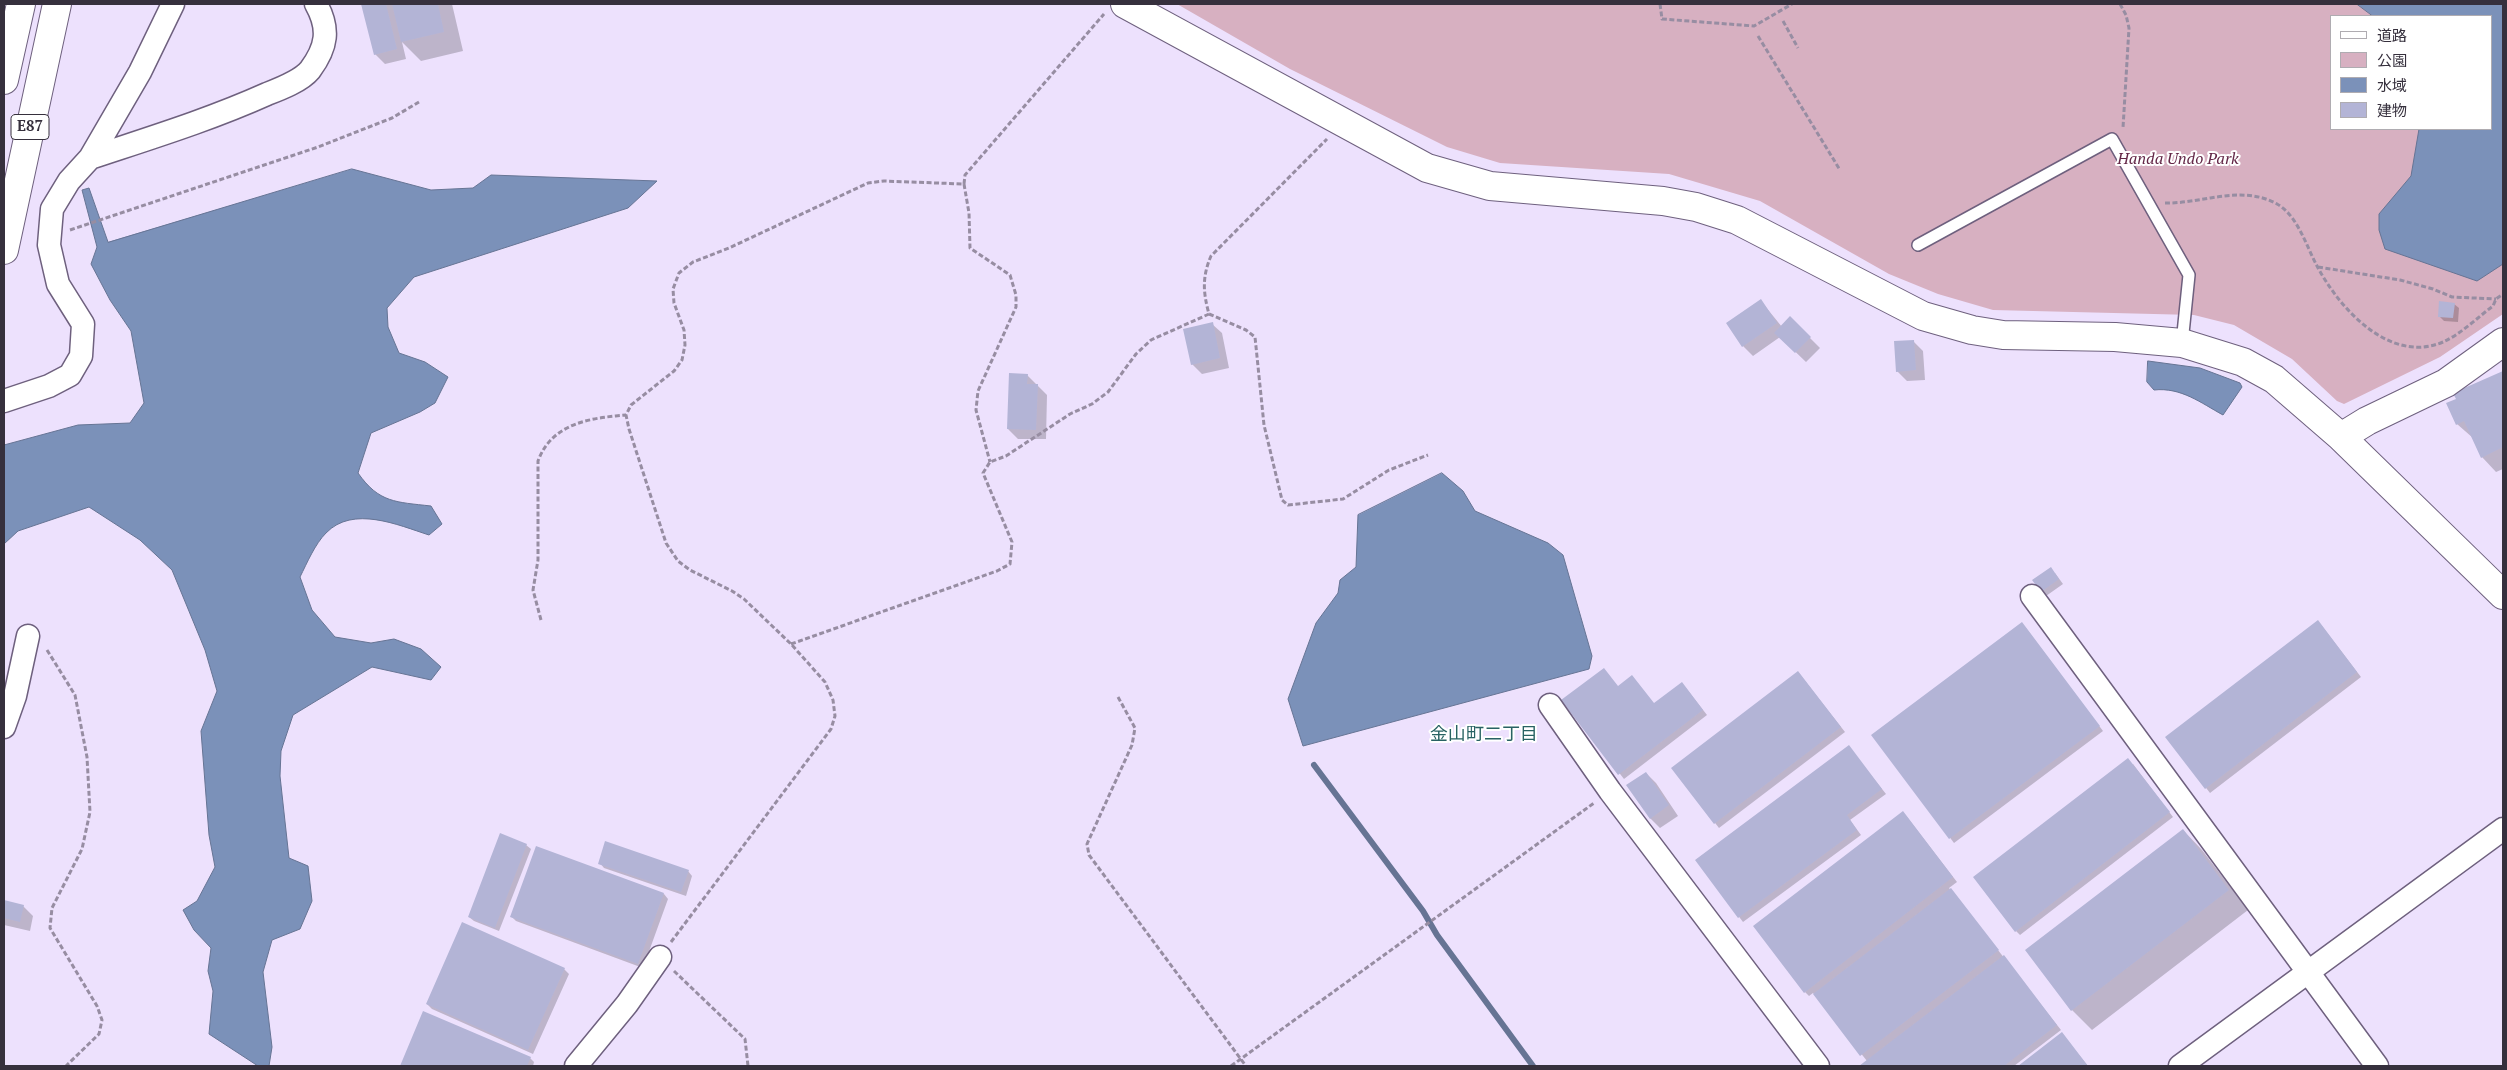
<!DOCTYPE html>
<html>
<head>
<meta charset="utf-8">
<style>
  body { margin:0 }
  #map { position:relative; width:2507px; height:1070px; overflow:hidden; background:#ede1fd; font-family:"PT Serif","Noto Sans JP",serif }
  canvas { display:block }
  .frame { position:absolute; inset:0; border:5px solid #36303d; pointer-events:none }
  .legend { position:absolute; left:2330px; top:15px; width:162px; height:115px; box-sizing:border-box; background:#fff; border:1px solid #afacb1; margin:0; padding:6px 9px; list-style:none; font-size:15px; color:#36303d }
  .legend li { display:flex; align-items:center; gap:10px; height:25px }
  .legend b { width:25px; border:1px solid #afacb1 }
</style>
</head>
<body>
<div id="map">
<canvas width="2507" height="1070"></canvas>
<div class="frame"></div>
<ul class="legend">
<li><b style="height:6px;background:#fff"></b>道路</li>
<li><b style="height:14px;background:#d7b0c1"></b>公園</li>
<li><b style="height:14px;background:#7b91b9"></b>水域</li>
<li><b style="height:14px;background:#b3b4d6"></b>建物</li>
</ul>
</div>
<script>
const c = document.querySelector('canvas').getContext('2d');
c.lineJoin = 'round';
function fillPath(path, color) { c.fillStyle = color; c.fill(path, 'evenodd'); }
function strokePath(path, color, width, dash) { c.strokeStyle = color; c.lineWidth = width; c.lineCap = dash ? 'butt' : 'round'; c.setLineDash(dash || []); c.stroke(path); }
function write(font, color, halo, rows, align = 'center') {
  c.font = font + ' "PT Serif","Noto Sans JP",serif'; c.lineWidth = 4; c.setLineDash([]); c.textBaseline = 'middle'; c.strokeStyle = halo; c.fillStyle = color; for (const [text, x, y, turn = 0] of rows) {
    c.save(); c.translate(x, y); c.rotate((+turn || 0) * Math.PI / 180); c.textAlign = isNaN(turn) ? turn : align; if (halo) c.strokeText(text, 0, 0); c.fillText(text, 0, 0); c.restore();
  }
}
fillPath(new Path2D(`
  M1177 4H2503V314L2440 357 2344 404 2337 401 2292 359 2234 325 2194 315 1993 310 1938 294 1889 274 1760 201 1669 174 1500 163 1447 147 1290 69ZM2331 16H2491V129H2331Z`), '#d7b0c1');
const water = new Path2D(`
  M2357 4H2503V264L2477 281 2385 249 2379 230V214L2411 176 2419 129H2491V16H2373Z
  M352 169 431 190 473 188 491 175 657 181 628 208 414 277 387 308 388 327 399 353 425 362 448 377 435 403 420 412 371 433 358 473C379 503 396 502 431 506L442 524 429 535C398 525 353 505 326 533 315 544 307 563 300 577L312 610 335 637 371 643 394 639 421 649 441 667 431 680 372 667 293 715 281 751 280 776 289 858 308 866 312 901 300 929 272 940 263 972 272 1047 269 1066H258L209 1034 213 991 208 971 211 948 194 930 183 910 197 901 215 867 209 835 201 731 217 691 205 650 172 570 140 540 89 507 18 531 4 544V445L78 425 130 423 144 403 131 331 110 300 91 264 97 247 82 190 89 188 108 242Z
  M2148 361 2200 368 2240 383 2242 387 2223 415C2201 403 2181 387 2154 390L2147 382Z
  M1442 473 1463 491 1475 511 1548 543 1563 555 1592 656 1589 669 1303 746 1288 699 1316 623 1338 593 1340 580 1356 567 1358 515Z`);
fillPath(water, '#7b91b9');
strokePath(water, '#667494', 1);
fillPath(new Path2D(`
  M363 4H452L463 51 421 61 402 42 406 59 385 64 375 54Z
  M1761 301 1782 327 1790 318 1820 348 1806 362 1780 337 1753 356 1743 346Z
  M2454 304 2459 308 2458 322 2444 321 2440 317Z
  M1212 324 1222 333 1229 368 1202 374 1192 364Z
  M1913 341 1923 351 1925 380 1907 381 1897 371Z
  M2503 372V469L2496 472 2482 457 2473 438 2457 424 2458 399 2455 394Z
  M1027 375 1047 395 1046 439H1018L1008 429Z
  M2055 573 2063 584 2046 596 2042 591Z
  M2322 626 2361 677 2210 793 2167 737Z
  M2026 628 2103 731 1954 843 1873 735Z
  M1798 672 1845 732 1719 828 1673 769Z
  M1618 687 1654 705 1686 688 1707 715 1624 779 1563 701Z
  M1849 747 1886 794 1850 820 1861 835 1743 922 1696 860Z
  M2133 764 2173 817 2020 935 2016 931Z
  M1646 773 1656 783 1678 816 1660 828 1650 818Z
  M1907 817 1957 882 1949 888 2061 1030 2014 1066H1861L1867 1061 1813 993 1809 996 1805 992Z
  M2183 830 2202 850 2248 910 2092 1030 2072 1010 2027 950Z
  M526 845 531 849 499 931 474 921 469 917Z
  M600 863 688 871 692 876 686 896 604 868Z
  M664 894 668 899 643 968 516 921 511 916Z
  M4 902 23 906 33 916 30 931 4 925Z
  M564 969 569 974 533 1054 432 1009 427 1004Z
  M424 1013 530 1058 534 1062 533 1066H401Z
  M2062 1034 2088 1066H2020Z`), '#0003');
strokePath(new Path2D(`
  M1314 765 1423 911 1437 935 1533 1066`), '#667494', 6);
fillPath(new Path2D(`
  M361 4H386L397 49 374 55Z
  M392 4H438L444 32 401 42Z
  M1761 299 1777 323 1742 347 1726 323Z
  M2439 301 2455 303 2453 318 2438 317Z
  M1790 316 1811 337 1795 353 1774 333Z
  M1213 322 1220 358 1191 365 1183 329Z
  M1914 340 1916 370 1896 372 1894 341Z
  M2503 371V447L2481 458 2464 421 2456 425 2446 403 2456 399 2453 393Z
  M1009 373 1028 374 1027 384H1038L1036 430 1007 429Z
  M2051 567 2059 579 2041 592 2032 580Z
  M2318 620 2357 672 2205 789 2165 737Z
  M2022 622 2100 726 1949 839 1871 735Z
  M1604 668 1618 686 1632 675 1654 703 1682 682 1703 710 1618 775 1561 700Z
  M1798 671 1841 727 1714 824 1671 768Z
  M1849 745 1882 789 1847 815 1857 830 1738 918 1695 860Z
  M2128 758 2170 812 2015 932 1973 877Z
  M1646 772 1669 805 1650 819 1626 785Z
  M1903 811 1953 877 1804 993 1753 926Z
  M2183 829 2229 890 2071 1011 2025 950Z
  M500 833 527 844 495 928 468 917Z
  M605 841 689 870 681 892 598 864Z
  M536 846 664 893 638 964 510 917Z
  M1951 888 1999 950 1860 1056 1813 994Z
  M4 900 24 905 20 922 4 918Z
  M462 922 565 968 528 1050 426 1004Z
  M2004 955 2057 1025 2004 1066H1859Z
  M423 1011 531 1057 527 1066H400Z
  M2062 1032 2088 1066H2018Z`), '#b3b4d6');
const lane = new Path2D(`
  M1918 245 2112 139 2189 275 2182 343`);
const street = new Path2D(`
  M90 158C150 138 209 120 267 94 280 89 301 81 310 70 327 47 330 29 316 4
  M4 401 49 386 70 375 81 356 83 324 58 284 49 245 52 209 69 181 90 158 140 72 173 4
  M2032 596 2377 1066
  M1550 705 1610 791 1818 1066
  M4 727 15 696 28 636
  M576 1066 627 1004 660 957
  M2180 1066 2503 829`);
const secondary = new Path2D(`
  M1125 4 1427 168 1490 186 1663 201 1696 207 1737 220 1923 316 1972 330 2003 335 2115 337 2182 343 2243 362 2274 379 2341 437 2503 595
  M2341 437 2367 421 2446 383 2503 342`);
const highway = new Path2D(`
  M4 80 21 4
  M4 250 57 4`);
strokePath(lane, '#6e607e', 14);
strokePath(street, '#6e607e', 25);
strokePath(secondary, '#6e607e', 30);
strokePath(highway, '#6e607e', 30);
strokePath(new Path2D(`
  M1660 4 1662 19 1754 26 1792 4
  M2120 4 2126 15 2129 28 2123 128
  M1783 21 1798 48
  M1758 36 1840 170
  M964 184 969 213 970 248 1010 275 1016 295V307L978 391 976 410 990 462
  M2165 203C2201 204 2242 184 2277 204 2297 215 2306 245 2316 264 2338 307 2389 365 2443 342 2461 334 2478 317 2493 306L2496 299 2503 294
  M70 230 318 147 392 118 419 102
  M2318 267 2400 280 2433 289 2452 297 2496 299
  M1209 314 1246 330 1255 337 1264 425 1282 500 1288 505 1343 499 1389 470 1428 455
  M541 620 533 590 538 560V461C552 423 590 418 626 415
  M791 644 997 571 1010 564 1012 542 983 473 990 462 1006 456 1070 414 1092 404 1108 392 1136 354 1151 340 1209 314C1203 292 1202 277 1211 256L1327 139
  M47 650 75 695 87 757 90 812 82 849 52 908 50 928 97 1006 102 1020 99 1034 66 1066
  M1118 697 1135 728 1132 745 1087 844 1089 855 1246 1066
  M671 942 831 729 835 716 833 700 825 682 791 644 744 599 732 591 690 570 678 561 666 543 629 429 626 415 631 405 674 371 682 360 685 345 684 330 674 303 673 289 679 273 693 262 729 248 868 183 884 181 964 184 965 175 1104 14
  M674 971 745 1039 748 1066
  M1231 1066 1594 803`), '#978da2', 3, [5, 2.5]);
strokePath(lane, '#fff', 11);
strokePath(street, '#fff', 22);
strokePath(secondary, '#fff', 28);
strokePath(highway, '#fff', 28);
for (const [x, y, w] of [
  [30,127,38]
]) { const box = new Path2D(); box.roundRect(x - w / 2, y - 12.5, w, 25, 4); c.fillStyle = '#fff'; c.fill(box); strokePath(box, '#36303d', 1); }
write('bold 15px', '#36303d', null, [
  ["E87",30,127]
]);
write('italic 16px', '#632747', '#fff', [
  ["Handa Undo Park",2178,159]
]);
write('18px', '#286263', '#fff', [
  ["金山町二丁目",1484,735]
]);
</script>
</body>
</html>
